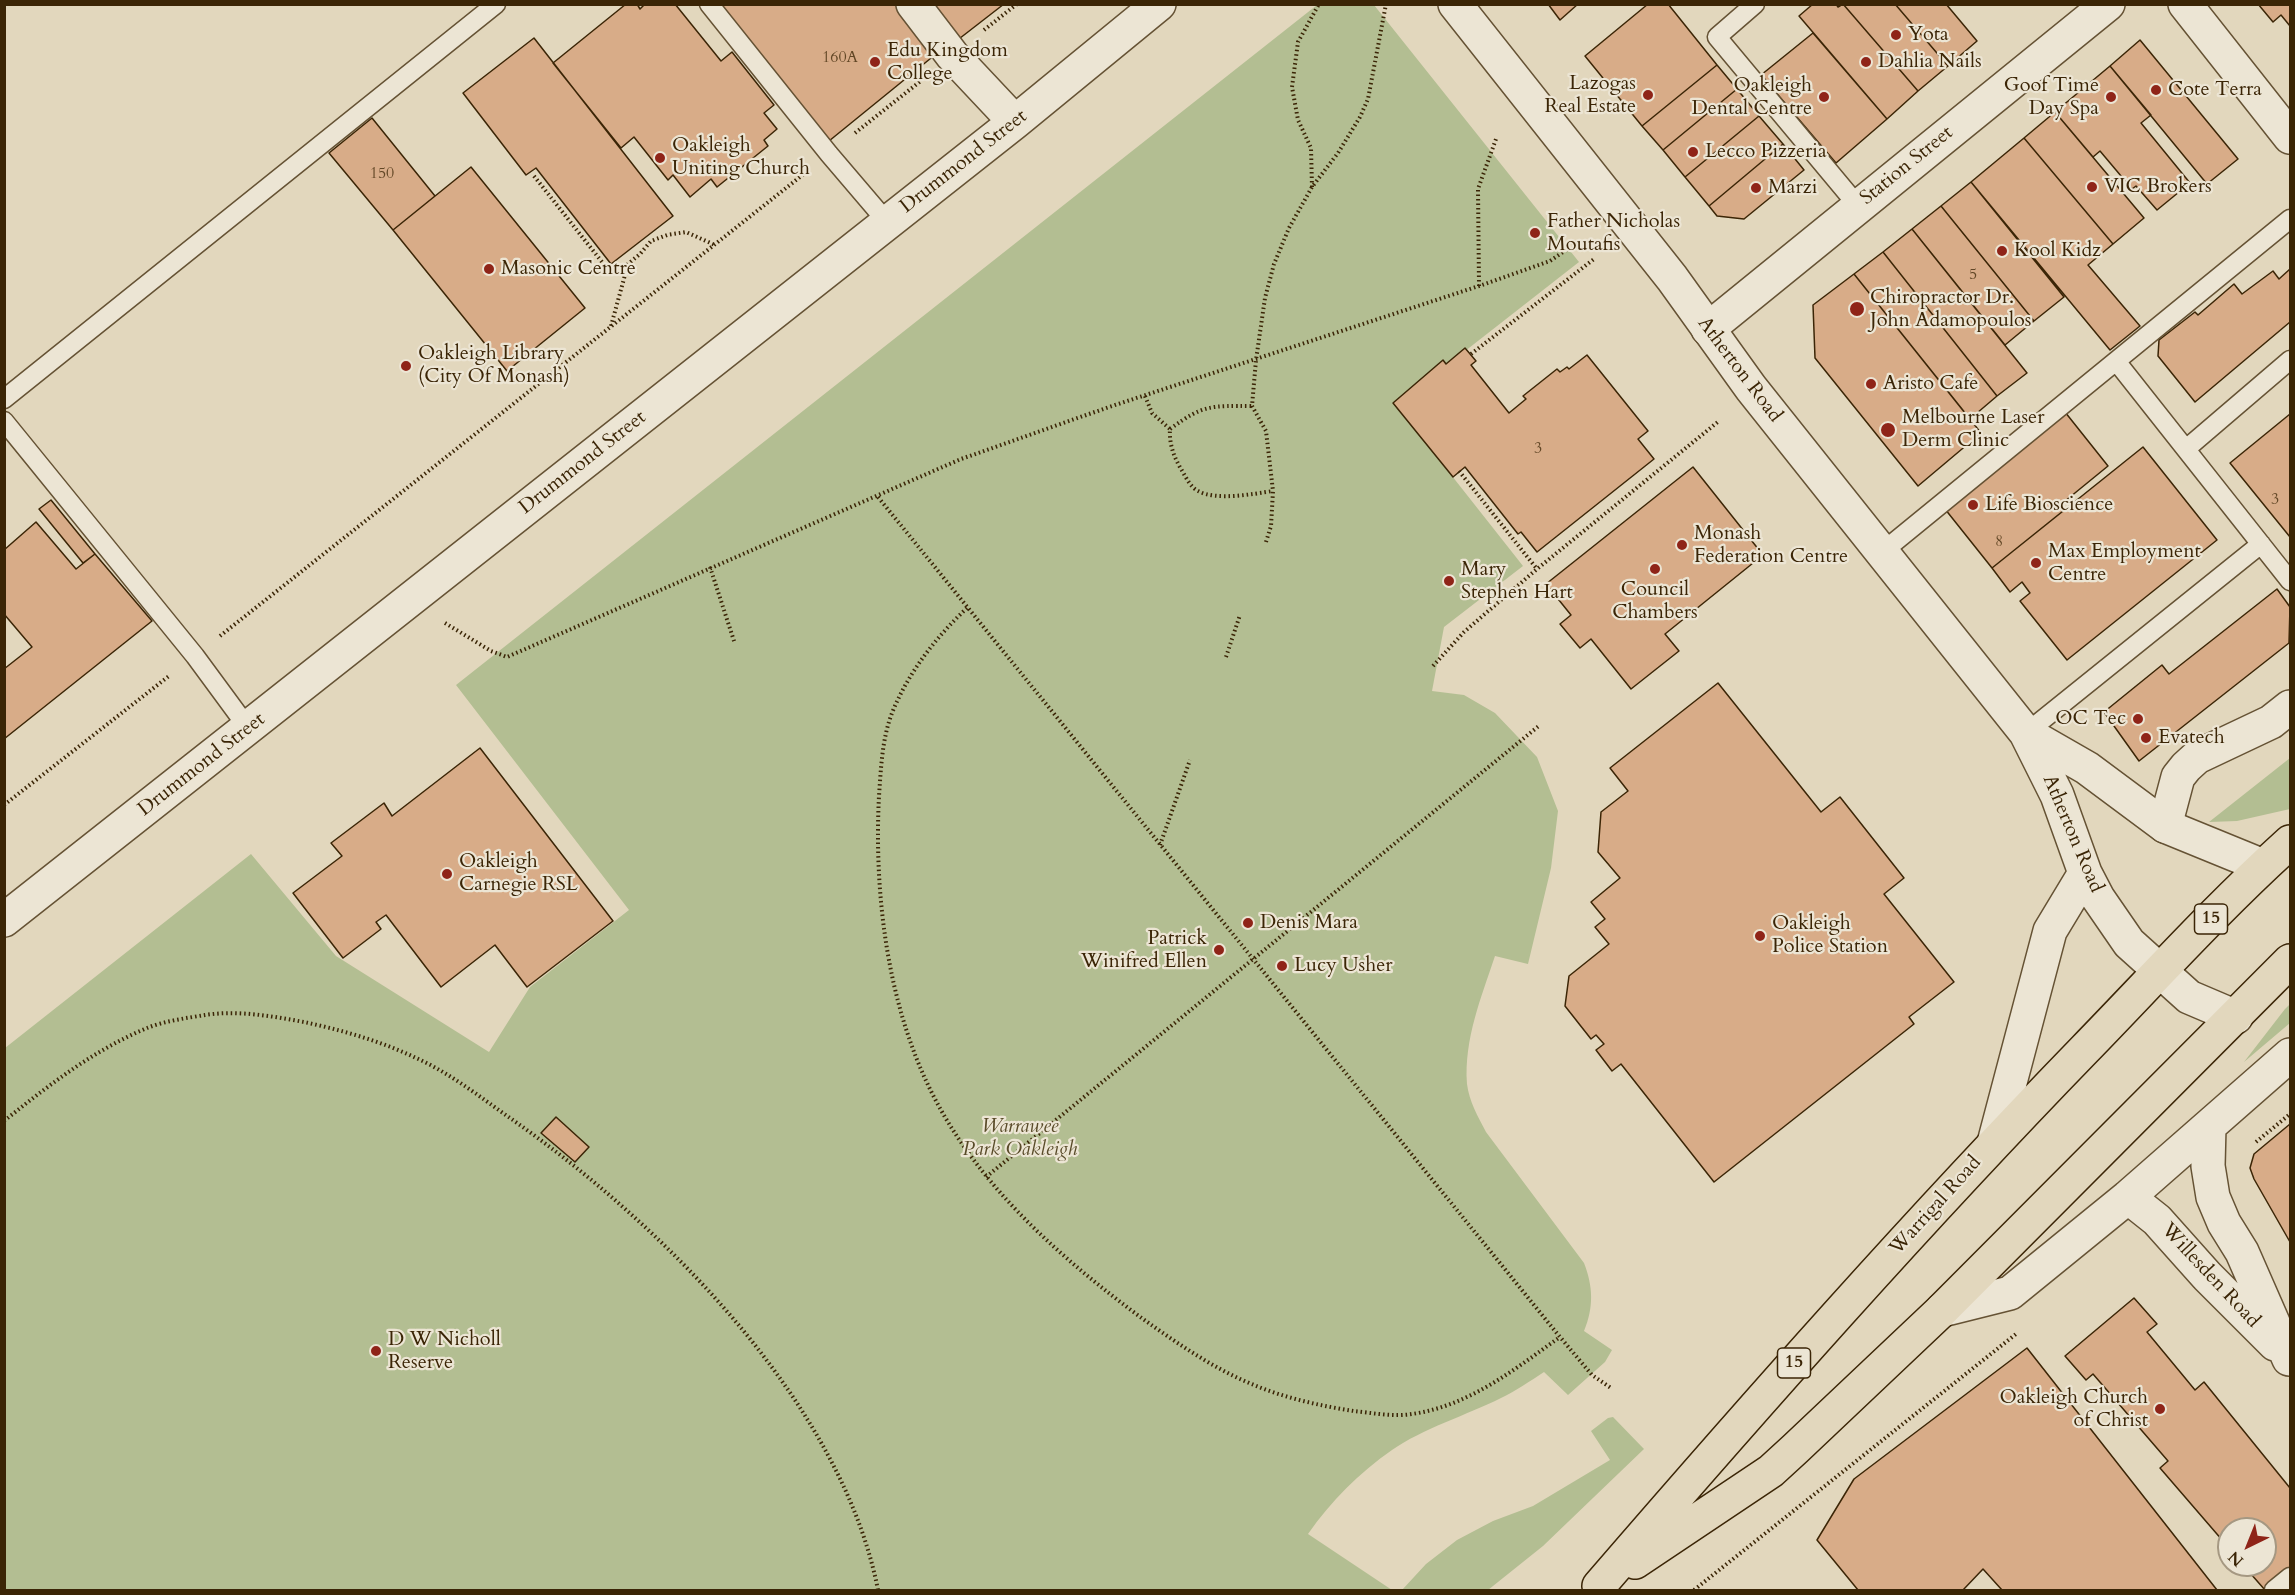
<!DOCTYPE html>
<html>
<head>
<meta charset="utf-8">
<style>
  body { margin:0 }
  #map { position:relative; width:2295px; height:1595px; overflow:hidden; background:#e2d7bd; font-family:Cardo,serif }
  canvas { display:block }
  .frame { position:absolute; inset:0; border:6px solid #3b2506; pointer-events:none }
  .north { position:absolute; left:2217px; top:1517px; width:60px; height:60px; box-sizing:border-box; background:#ece5d4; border:2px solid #a59882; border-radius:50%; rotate:223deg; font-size:16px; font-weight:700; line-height:24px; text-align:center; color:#3b2506 }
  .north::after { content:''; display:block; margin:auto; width:21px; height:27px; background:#8f2418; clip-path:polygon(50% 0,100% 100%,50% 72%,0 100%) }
</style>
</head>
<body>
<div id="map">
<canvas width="2295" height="1595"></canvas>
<div class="frame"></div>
<div class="north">N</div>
</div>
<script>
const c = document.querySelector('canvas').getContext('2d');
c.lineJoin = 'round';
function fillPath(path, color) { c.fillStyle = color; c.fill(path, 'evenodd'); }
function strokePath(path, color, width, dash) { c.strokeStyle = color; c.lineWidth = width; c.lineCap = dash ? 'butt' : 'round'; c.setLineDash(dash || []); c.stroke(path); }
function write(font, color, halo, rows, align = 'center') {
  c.font = font + ' Cardo,serif'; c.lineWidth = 4.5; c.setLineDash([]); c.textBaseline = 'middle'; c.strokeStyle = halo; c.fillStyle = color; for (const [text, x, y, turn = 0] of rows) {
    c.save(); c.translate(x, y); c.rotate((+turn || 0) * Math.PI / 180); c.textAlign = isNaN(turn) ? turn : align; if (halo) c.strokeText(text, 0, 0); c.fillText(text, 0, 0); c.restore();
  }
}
fillPath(new Path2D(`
  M1317 5H1374L1579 262 1396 405 1523 566 1444 627 1432 691 1464 695 1495 713 1537 757 1558 811 1551 868 1528 964 1495 956C1481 998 1464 1039 1467 1084 1469 1101 1478 1117 1486 1132L1584 1263C1593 1286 1594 1307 1584 1331L1612 1350 1605 1362 1568 1395 1544 1372C1530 1381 1516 1391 1501 1398 1467 1415 1422 1429 1392 1450 1359 1473 1331 1501 1308 1534L1392 1590H5V1048L251 854 336 956 489 1052 530 987 629 910 456 685Z
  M2290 758V809L2237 821 2209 822Z
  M2290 1004V1023L2244 1062 2285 1009Z
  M1613 1417 1644 1449 1543 1546 1488 1590H1402L1426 1564 1457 1540 1493 1521 1533 1506 1610 1460 1591 1431 1608 1418Z`), '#b3be92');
const building = new Path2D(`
  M626 4H637L640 9 645 4H675L721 61 732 52 774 105 764 113 777 129 764 140 768 146 717 187 711 179 690 197 673 175 668 180 634 137 621 148 553 63Z
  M719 4H896L936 54 829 141Z
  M926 4H1004L955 42Z
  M1548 4H1578L1560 20Z
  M1648 4H1668L1717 65 1642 126 1585 56Z
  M1813 4H1836L1838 7 1843 4 1918 91 1887 119 1799 16Z
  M1843 4H1895L1948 66 1918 91Z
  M1895 4H1946L1977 41 1948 66Z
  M2258 4H2290V26L2281 15 2273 22Z
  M1813 33 1887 119 1836 163 1761 75Z
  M534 38 673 216 611 264 536 168 526 175 463 93Z
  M2140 40 2238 159 2207 184 2110 66Z
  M1717 65 1737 89 1663 150 1642 126Z
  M2110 66 2151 115 2141 123 2190 183 2157 210 2136 186 2132 189 2100 151 2093 157 2055 112Z
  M1737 89 1759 116 1685 177 1663 150Z
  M2055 112 2144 218 2113 244 2024 138Z
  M1759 116 1783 144 1709 206 1685 177Z
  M372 118 435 196 393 230 329 153Z
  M2024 138 2113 244 2088 265 2140 326 2110 350 1971 182Z
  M1783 144 1804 170 1744 219 1717 216 1709 206Z
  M471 167 585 308 507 371 393 230Z
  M1971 182 2064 297 2034 321 1941 206Z
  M1941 206 2034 321 2005 345 1912 229Z
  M1912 229 2027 373 1997 396 1883 252Z
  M1883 252 1997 396 1970 419 1854 274Z
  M2290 269V322L2195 402 2158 356 2159 340 2195 312 2198 315 2234 284 2242 294 2273 271 2279 279Z
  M1854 274 1981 433 1918 486 1815 358 1813 305Z
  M1465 348 1476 361 1471 365 1509 413 1526 399 1523 396 1557 369 1560 372 1567 367 1569 369 1587 355 1648 431 1638 439 1654 459 1537 552 1521 532 1518 534 1465 467 1453 477 1393 403 1443 360 1446 364Z
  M2065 412 2108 466 2059 506 2063 511 1992 568 1945 509Z
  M2290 414V537L2230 463Z
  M2143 447 2217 540 2067 660 2020 601 2030 593 2022 582 2010 592 1992 568Z
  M1693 467 1763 555 1665 634 1679 651 1631 689 1591 639 1580 648 1560 624 1571 615 1546 584Z
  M51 500 95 554 83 563 39 509Z
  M36 522 76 569 95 554 152 621 4 739V669L32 647 4 614V550Z
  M2277 589 2290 607 2289 643 2139 761 2104 712 2162 665 2169 674Z
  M1718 683 1821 812 1840 797 1904 878 1884 894 1954 982 1909 1017 1914 1024 1714 1182 1621 1064 1612 1071 1596 1050 1604 1044 1596 1035 1591 1039 1565 1006 1569 976 1609 944 1595 927 1605 919 1591 902 1620 878 1598 852 1601 812 1628 791 1610 768Z
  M480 748 613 921 527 987 495 945 441 987 386 915 376 922 381 929 343 958 293 893 342 856 331 843 384 803 392 816Z
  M556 1117 589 1147 575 1162 541 1133Z
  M2290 1124V1242L2254 1179 2250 1168 2254 1154Z
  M2134 1298 2157 1324 2147 1332 2195 1390 2204 1382 2290 1488V1573L2265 1590 2243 1565H2265V1529H2229V1548L2160 1468 2168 1461 2093 1374 2086 1380 2065 1356Z
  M2027 1348 2217 1590H2002L1983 1569 1963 1590H1858L1817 1540 1854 1479Z`);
fillPath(building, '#d8ac88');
strokePath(building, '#3b2506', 1.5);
const service = new Path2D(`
  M709 4 829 154 887 222
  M1755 4 1717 37 1858 206
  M2116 361 2290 581
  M4 399 496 4
  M4 421 195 656 248 728
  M2186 449 2290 360
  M1881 553 2290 219
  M2026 733 2261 544
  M2274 1590 2290 1577`);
const minor = new Path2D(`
  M913 4 952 55 1015 122
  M2185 4 2290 137
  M1708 329 2108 4
  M2165 826 2178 777 2186 767 2197 757 2271 722 2290 707
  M4 920 1015 122 1159 4
  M2209 1126 2208 1166 2213 1197 2224 1223 2242 1252 2289 1359
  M2128 1197 2157 1220 2207 1276 2275 1344
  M1942 1310 2010 1293 2128 1197 2290 1055`);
const tertiary = new Path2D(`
  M1455 4 1672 278 1751 388 2026 733 2057 795 2085 873 2098 898 2129 943 2189 997 2236 1017
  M2026 733 2087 768 2165 826 2263 866
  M1994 1143 2050 931 2085 873`);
const trunk = new Path2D(`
  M1635 1562 1771 1471 1795 1449 1942 1310 2290 961
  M1599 1586C1757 1403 1917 1222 2085 1049 2153 979 2218 907 2290 842`);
strokePath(service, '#655234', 21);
strokePath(minor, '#655234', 36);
strokePath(tertiary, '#655234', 36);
strokePath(trunk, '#3b2506', 36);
strokePath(new Path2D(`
  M984 30 1017 4
  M855 133 922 80
  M534 176 606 267 625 274
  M1312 187 1311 148 1298 120 1292 87 1298 42 1319 4
  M1479 286 1478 189 1496 139
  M611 326 628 264 640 254 651 241 667 235 686 232 715 245
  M1471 354 1594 259
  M1145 396 1152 413 1170 429C1169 444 1174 457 1181 469 1186 477 1190 487 1198 491 1216 501 1253 494 1273 491
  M1170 429C1204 404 1211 406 1252 406
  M1459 471 1537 569
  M878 497 1560 1337 1592 1375 1611 1388
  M1266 542 1271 526 1273 491 1266 431 1252 406 1256 360 1265 298 1274 264 1289 228 1312 187 1338 153 1360 117 1368 99 1386 4
  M710 567 735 644
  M967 608C936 637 908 673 892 713 882 739 881 768 879 796 874 892 887 1000 929 1087 975 1183 1059 1257 1143 1319 1177 1343 1214 1369 1254 1385 1285 1398 1321 1406 1354 1411 1372 1413 1394 1417 1412 1414 1469 1406 1515 1369 1560 1337
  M445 623 491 651 507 657 961 459 1109 407 1479 286 1550 261 1579 241
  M220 636 805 173
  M1226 657 1240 615
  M1433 666 1464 632 1537 569 1719 421
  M4 805 169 676
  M1160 845 1190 760
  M4 1121C49 1085 94 1050 147 1028 164 1021 187 1018 205 1015 238 1010 271 1016 304 1022 341 1030 381 1041 416 1058 450 1073 480 1097 510 1118 662 1224 841 1402 878 1590
  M2256 1142 2290 1114
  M986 1177 1540 725
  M1694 1590 2016 1334`), '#3b2506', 4, [1.5, 3]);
strokePath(service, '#ece5d4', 18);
strokePath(minor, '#ece5d4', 33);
strokePath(tertiary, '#ece5d4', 33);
strokePath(trunk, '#e2d7bd', 33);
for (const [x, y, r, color] of [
  [1896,35,6,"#8f2418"],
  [875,62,6,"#8f2418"],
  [1866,62,6,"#8f2418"],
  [2156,90,6,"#8f2418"],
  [1648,95,6,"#8f2418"],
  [1824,97,6,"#8f2418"],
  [2111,97,6,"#8f2418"],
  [1693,152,6,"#8f2418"],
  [660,158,6,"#8f2418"],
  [2092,187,6,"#8f2418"],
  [1756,188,6,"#8f2418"],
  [1535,233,6,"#8f2418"],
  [2002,251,6,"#8f2418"],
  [489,269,6,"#8f2418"],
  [1857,309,8,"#8f2418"],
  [406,366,6,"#8f2418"],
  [1871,384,6,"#8f2418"],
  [1888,430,8,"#8f2418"],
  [1973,505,6,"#8f2418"],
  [1682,545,6,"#8f2418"],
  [2036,563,6,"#8f2418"],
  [1655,569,6,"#8f2418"],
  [1449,581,6,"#8f2418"],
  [2138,719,6,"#8f2418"],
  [2146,738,6,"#8f2418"],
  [447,874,6,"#8f2418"],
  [1248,923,6,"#8f2418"],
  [1760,936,6,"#8f2418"],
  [1219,950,6,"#8f2418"],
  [1282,966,6,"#8f2418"],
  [376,1351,6,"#8f2418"],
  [2160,1409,6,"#8f2418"]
]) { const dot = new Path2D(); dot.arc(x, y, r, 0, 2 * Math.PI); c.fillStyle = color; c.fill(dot); strokePath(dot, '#ece5d4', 2); }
write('16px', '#624726', null, [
  ["160A",840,58],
  ["150",382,174],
  ["5",1973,275],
  ["3",1538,449],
  ["3",2275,500],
  ["8",1999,542]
]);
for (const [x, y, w] of [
  [2211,919,33],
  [1794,1363,33]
]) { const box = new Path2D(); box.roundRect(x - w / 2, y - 15, w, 30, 4.5); c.fillStyle = '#ece5d4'; c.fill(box); strokePath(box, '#3b2506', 1.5); }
write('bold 18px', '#3b2506', null, [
  ["15",2211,919],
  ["15",1794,1363]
]);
write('20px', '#3b2506', '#ece5d4', [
  ["Yota",1908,35],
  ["Edu Kingdom",887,51],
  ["College",887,74],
  ["Dahlia Nails",1878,62],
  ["Lazogas",1636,84,"right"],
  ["Real Estate",1636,107,"right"],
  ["Oakleigh",1812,86,"right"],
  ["Dental Centre",1812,109,"right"],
  ["Goof Time",2099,86,"right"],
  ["Day Spa",2099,109,"right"],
  ["Cote Terra",2168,90],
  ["Oakleigh",672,146],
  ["Uniting Church",672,169],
  ["Lecco Pizzeria",1705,152],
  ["VIC Brokers",2104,187],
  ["Marzi",1768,188],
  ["Father Nicholas",1547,222],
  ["Moutafis",1547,245],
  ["Kool Kidz",2014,251],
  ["Masonic Centre",501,269],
  ["Chiropractor Dr.",1870,298],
  ["John Adamopoulos",1870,321],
  ["Oakleigh Library",418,354],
  ["(City Of Monash)",418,377],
  ["Aristo Cafe",1883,384],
  ["Melbourne Laser",1902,418],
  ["Derm Clinic",1902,441],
  ["Life Bioscience",1985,505],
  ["Monash",1694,534],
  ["Federation Centre",1694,557],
  ["Max Employment",2048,552],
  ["Centre",2048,575],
  ["Mary",1461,570],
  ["Stephen Hart",1461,593],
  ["Council",1655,590,"center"],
  ["Chambers",1655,613,"center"],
  ["OC Tec",2126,719,"right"],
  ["Evatech",2158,738],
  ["Oakleigh",459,862],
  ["Carnegie RSL",459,885],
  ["Denis Mara",1260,923],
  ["Oakleigh",1772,924],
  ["Police Station",1772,947],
  ["Patrick",1207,939,"right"],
  ["Winifred Ellen",1207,962,"right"],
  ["Lucy Usher",1294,966],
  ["D W Nicholl",388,1340],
  ["Reserve",388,1363],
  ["Oakleigh Church",2148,1398,"right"],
  ["of Christ",2148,1421,"right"]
], 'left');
write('20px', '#3b2506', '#ece5d4', [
  ["Drummond Street",964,162,-38],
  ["Station Street",1907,166,-39],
  ["Atherton Road",1739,370,53],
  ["Drummond Street",583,463,-38],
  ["Drummond Street",202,765,-38],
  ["Atherton Road",2072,834,67],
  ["Warrigal Road",1936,1206,-48],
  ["Willesden Road",2210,1276,47]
]);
write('italic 20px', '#594b29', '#ece5d4', [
  ["Warrawee",1020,1127],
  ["Park Oakleigh",1020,1150]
]);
</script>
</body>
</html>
